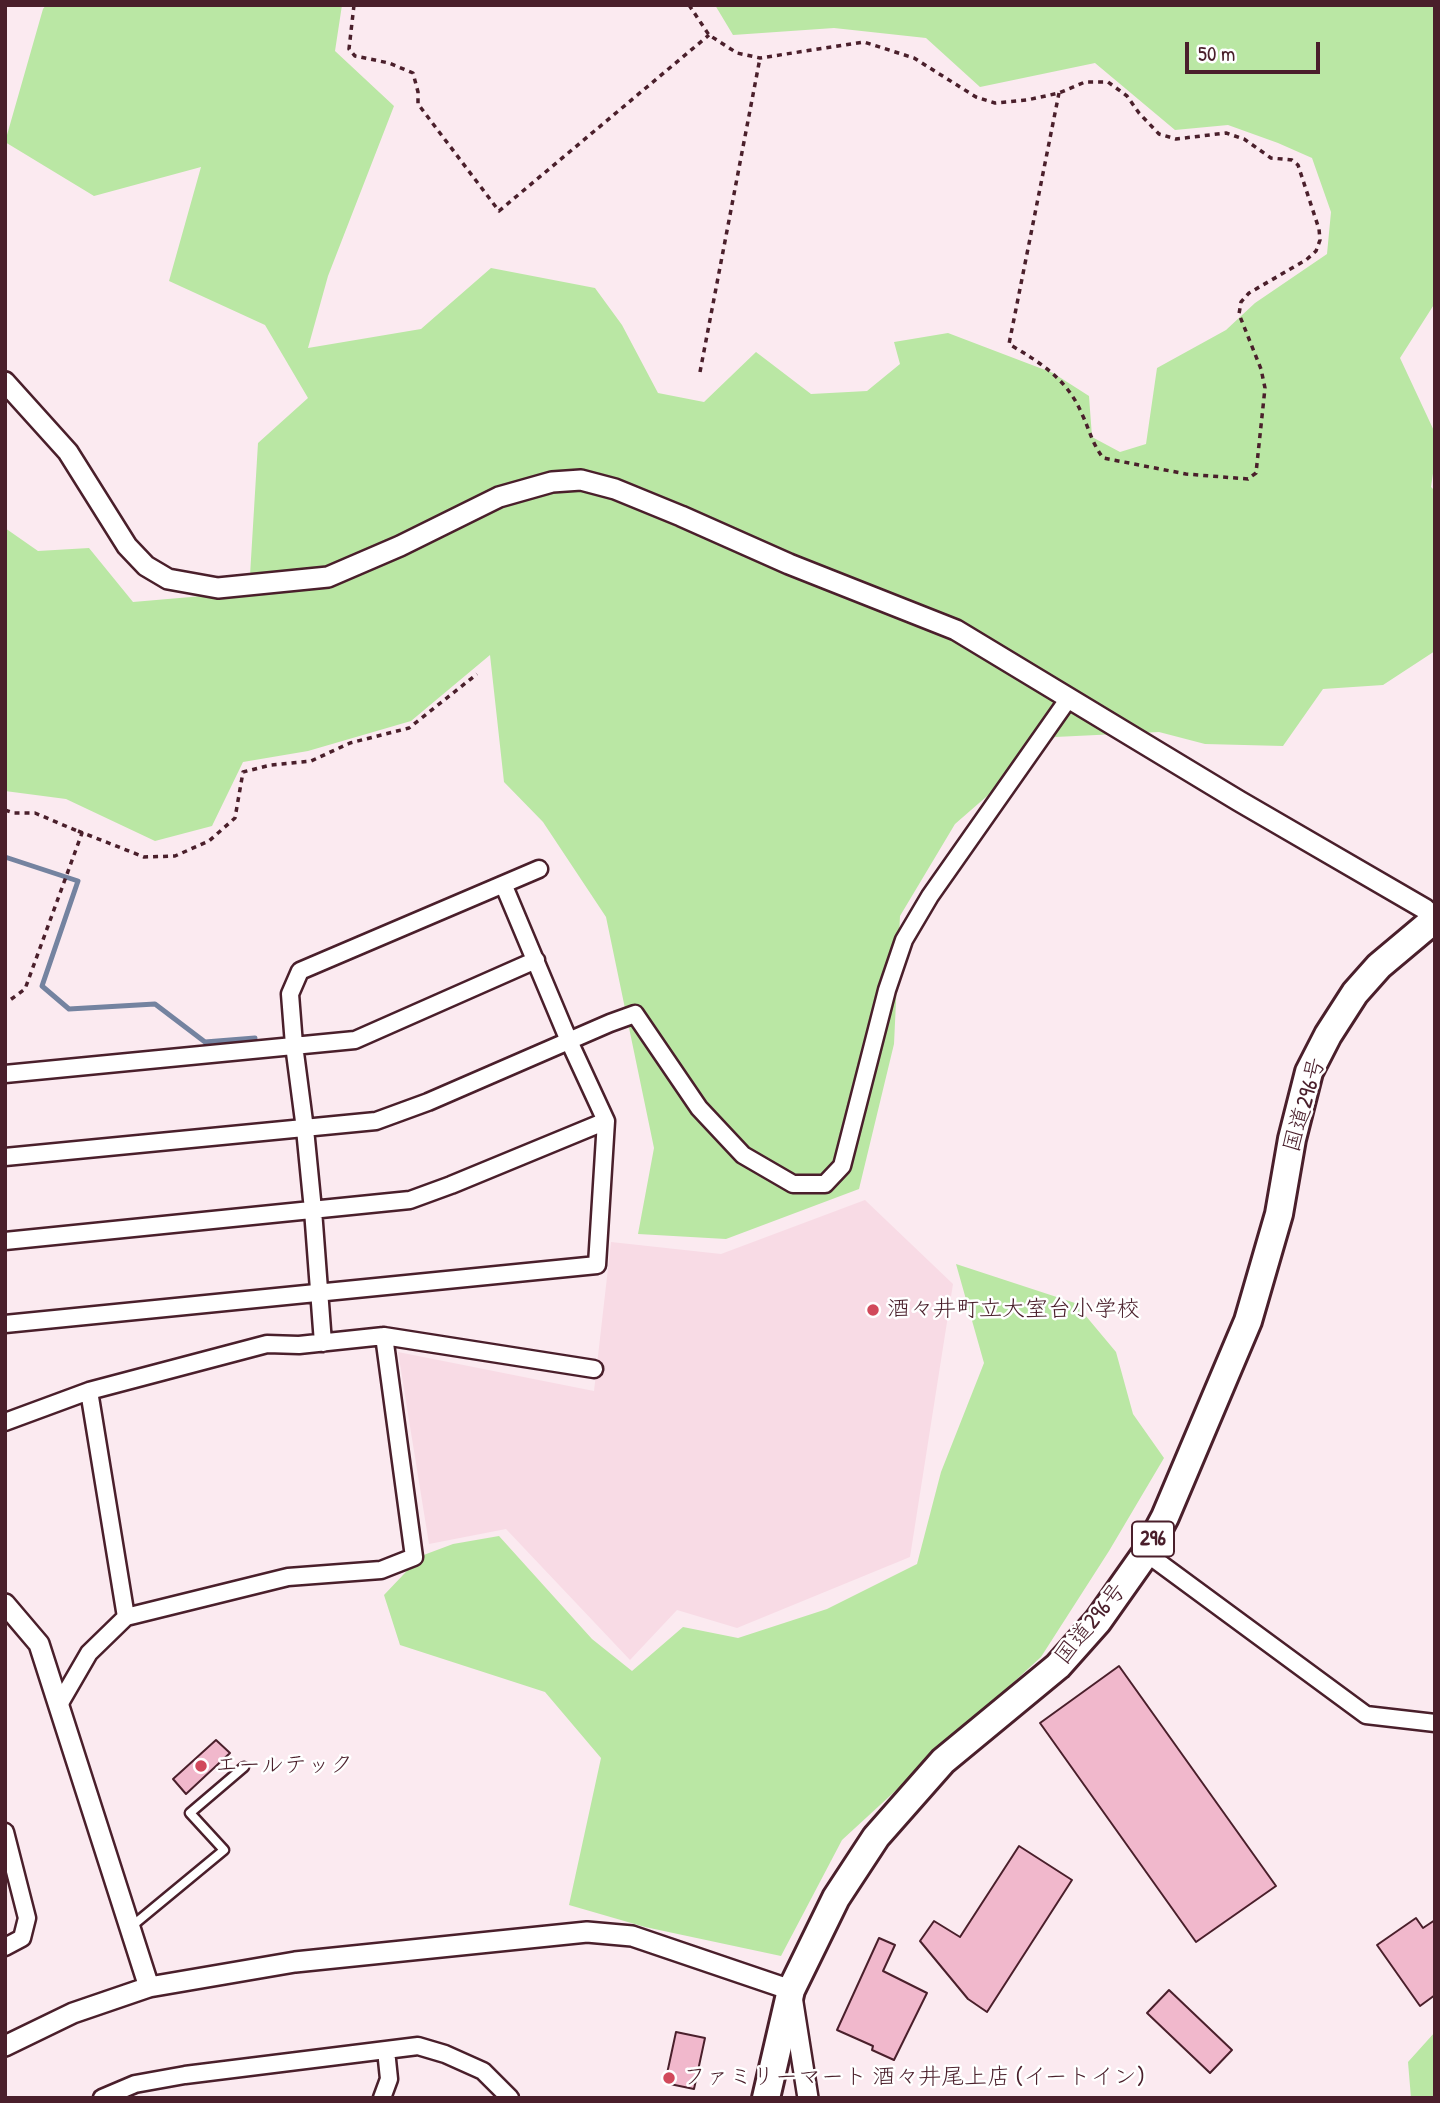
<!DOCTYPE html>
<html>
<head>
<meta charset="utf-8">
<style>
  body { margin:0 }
  #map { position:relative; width:1440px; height:2103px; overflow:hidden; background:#fbeaf0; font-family:"Patrick Hand",sans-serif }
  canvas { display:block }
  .frame { position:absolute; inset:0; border:7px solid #4a1f2b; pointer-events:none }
  .scale { position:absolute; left:1185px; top:42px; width:135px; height:32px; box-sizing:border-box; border:4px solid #4a1f2b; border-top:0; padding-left:9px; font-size:21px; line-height:24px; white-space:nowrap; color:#4a1f2b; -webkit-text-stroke:5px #fff; paint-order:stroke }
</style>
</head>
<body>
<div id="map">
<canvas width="1440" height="2103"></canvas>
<div class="frame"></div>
<div class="scale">50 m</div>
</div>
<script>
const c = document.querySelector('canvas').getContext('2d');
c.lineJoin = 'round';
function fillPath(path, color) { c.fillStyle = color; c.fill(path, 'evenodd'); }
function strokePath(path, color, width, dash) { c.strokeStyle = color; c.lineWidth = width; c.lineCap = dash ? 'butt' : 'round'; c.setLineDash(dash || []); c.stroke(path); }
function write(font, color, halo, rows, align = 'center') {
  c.font = font + ' "Patrick Hand","Klee One",sans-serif'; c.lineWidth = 5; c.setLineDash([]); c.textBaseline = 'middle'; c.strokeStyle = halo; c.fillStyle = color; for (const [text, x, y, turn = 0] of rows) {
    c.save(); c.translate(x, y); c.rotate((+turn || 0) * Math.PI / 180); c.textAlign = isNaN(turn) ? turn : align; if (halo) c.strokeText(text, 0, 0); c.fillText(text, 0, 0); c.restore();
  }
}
fillPath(new Path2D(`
  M865 1200 953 1284 910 1557 737 1628 677 1610 630 1660 506 1529 429 1544 398 1352 594 1391 611 1242 721 1254Z`), '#f8dbe5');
fillPath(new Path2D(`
  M46 5H342L335 51 394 106 328 276 308 348 421 329 491 268 595 288 622 325 658 393 704 402 756 352 811 394 867 391 900 364 894 342 948 333 1053 373 1089 396 1092 437 1120 452 1146 444 1157 368 1226 330 1255 303 1327 254 1331 212 1312 158 1278 143 1228 125 1175 130 1095 63 980 87 926 38 834 28 733 35 715 5H1435V303L1400 358 1435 433V460L1431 487 1435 491V651L1383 685 1323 689 1283 746 1205 744 1159 732 1055 737 955 824 900 916 894 1044 859 1189 726 1239 638 1234 654 1148 606 917 543 822 504 782 490 655 411 721 308 751 243 762 212 826 155 841 66 799 5 791V528L38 551 89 548 133 602 249 592 258 443 308 398 265 325 169 281 201 167 94 196 5 142 43 9Z
  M956 1264 1075 1303 1116 1352 1133 1414 1164 1458 1109 1551 1041 1657 842 1840 781 1956 645 1927 569 1905 601 1758 545 1692 400 1645 384 1595 421 1556 453 1544 499 1536 592 1639 632 1671 683 1627 738 1638 827 1609 917 1564 941 1472 984 1363Z
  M1435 2032V2098H1411L1408 2062Z`), '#bae7a4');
strokePath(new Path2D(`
  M5 857 78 881 42 986 69 1009 155 1004 205 1042 255 1038`), '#7483a0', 5);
const building = new Path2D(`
  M1119 1666 1276 1886 1196 1942 1040 1723Z
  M216 1740 230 1753 186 1794 173 1779Z
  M1019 1846 1072 1880 987 2012 968 1999 920 1941 934 1921 960 1937Z
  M1416 1918 1423 1928 1435 1920V1995L1420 2006 1377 1945Z
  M879 1938 895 1945 883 1971 927 1993 894 2060 872 2050 873 2046 837 2030Z
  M1169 1990 1232 2050 1210 2073 1147 2013Z
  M676 2032 705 2038 694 2089 665 2083Z`);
fillPath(building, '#f1b8cc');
strokePath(building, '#4a1f2b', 2);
const service = new Path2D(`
  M132 1926 224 1850 190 1813 244 1767`);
const minor = new Path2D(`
  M5 1074 355 1040 536 960
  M5 1157 376 1121 428 1102 610 1023 635 1014 699 1108 743 1155 793 1184H825L842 1166 887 990 904 940 930 896 1069 698
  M5 1241 410 1200 451 1185 606 1121
  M5 1324 597 1265 606 1121 569 1041 504 886
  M323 1343 313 1210 305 1129 294 1045 290 994 300 971 539 869
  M89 1391 126 1617
  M5 1422 89 1391 267 1344 299 1345 384 1336 594 1369
  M1146 1553 1366 1715 1435 1723
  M60 1703 89 1653 126 1617 288 1577 381 1570 414 1557 384 1336
  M5 1832 27 1918 22 1938 5 1947
  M102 2098 135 2084 185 2075 418 2046 445 2054 483 2071 510 2098
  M382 2098 389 2079 386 2050`);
const tertiary = new Path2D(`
  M5 382 68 452 127 546 146 566 168 579 218 588 328 577 400 546 499 497 552 482 581 480 615 489 681 516 789 564 956 630 1239 801 1425 909 1435 918
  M5 1604 39 1644 149 1987
  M5 2046 73 2013 149 1987 295 1962 587 1932 632 1936 791 1990 808 2098`);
const trunk = new Path2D(`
  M766 2098 791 1990 836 1898 876 1837 943 1761 1058 1666 1098 1621 1146 1553 1165 1517 1248 1321 1279 1214 1292 1139 1309 1072 1328 1035 1355 993 1379 966 1435 919`);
strokePath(service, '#4a1f2b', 13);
strokePath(minor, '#4a1f2b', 21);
strokePath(tertiary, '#4a1f2b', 24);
strokePath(trunk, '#4a1f2b', 32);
strokePath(new Path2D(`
  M354 5 349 49 355 56 389 63 413 73 418 92V104L499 211 709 35
  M689 5 709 35 737 53 760 58 864 42 914 58 976 97 995 103 1027 100 1059 93 1085 82H1108L1127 96 1139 113 1159 134 1176 139 1226 133 1244 139 1271 158 1292 160 1298 165 1319 229 1320 240 1316 251 1306 260 1249 293 1241 302 1239 314 1261 369 1265 388 1256 473 1248 479 1186 474 1103 458C1091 441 1090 431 1082 414 1067 379 1041 363 1009 344L1059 93
  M700 372 760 58
  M5 810 14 813H35L82 833 25 989 10 1000H5
  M78 831 144 857 175 856 209 841 235 818 243 772 271 765 311 761 350 743 409 728 477 674`), '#4a1f2b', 3.5, [5, 5]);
strokePath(service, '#fff', 8);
strokePath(minor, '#fff', 16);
strokePath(tertiary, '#fff', 19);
strokePath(trunk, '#fff', 26);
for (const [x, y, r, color] of [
  [873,1310,7,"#d1495b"],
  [201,1766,7,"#d1495b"],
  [669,2078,7,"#d1495b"]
]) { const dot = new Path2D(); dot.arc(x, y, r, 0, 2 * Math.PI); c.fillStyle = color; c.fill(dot); strokePath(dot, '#fff', 2.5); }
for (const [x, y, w] of [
  [1153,1539,42]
]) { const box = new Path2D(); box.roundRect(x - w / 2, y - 17.5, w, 35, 5); c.fillStyle = '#fff'; c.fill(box); strokePath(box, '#4a1f2b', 2); }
write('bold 21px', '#4a1f2b', null, [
  ["296",1153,1539]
]);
write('23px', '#4a1f2b', '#fff', [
  ["国道296号",1305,1105,-74],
  ["国道296号",1091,1624,-51]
]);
write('23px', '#4a1f2b', '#fff', [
  ["酒々井町立大室台小学校",887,1310],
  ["エールテック",215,1766],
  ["ファミリーマート 酒々井尾上店 (イートイン)",683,2078]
], 'left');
</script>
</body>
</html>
